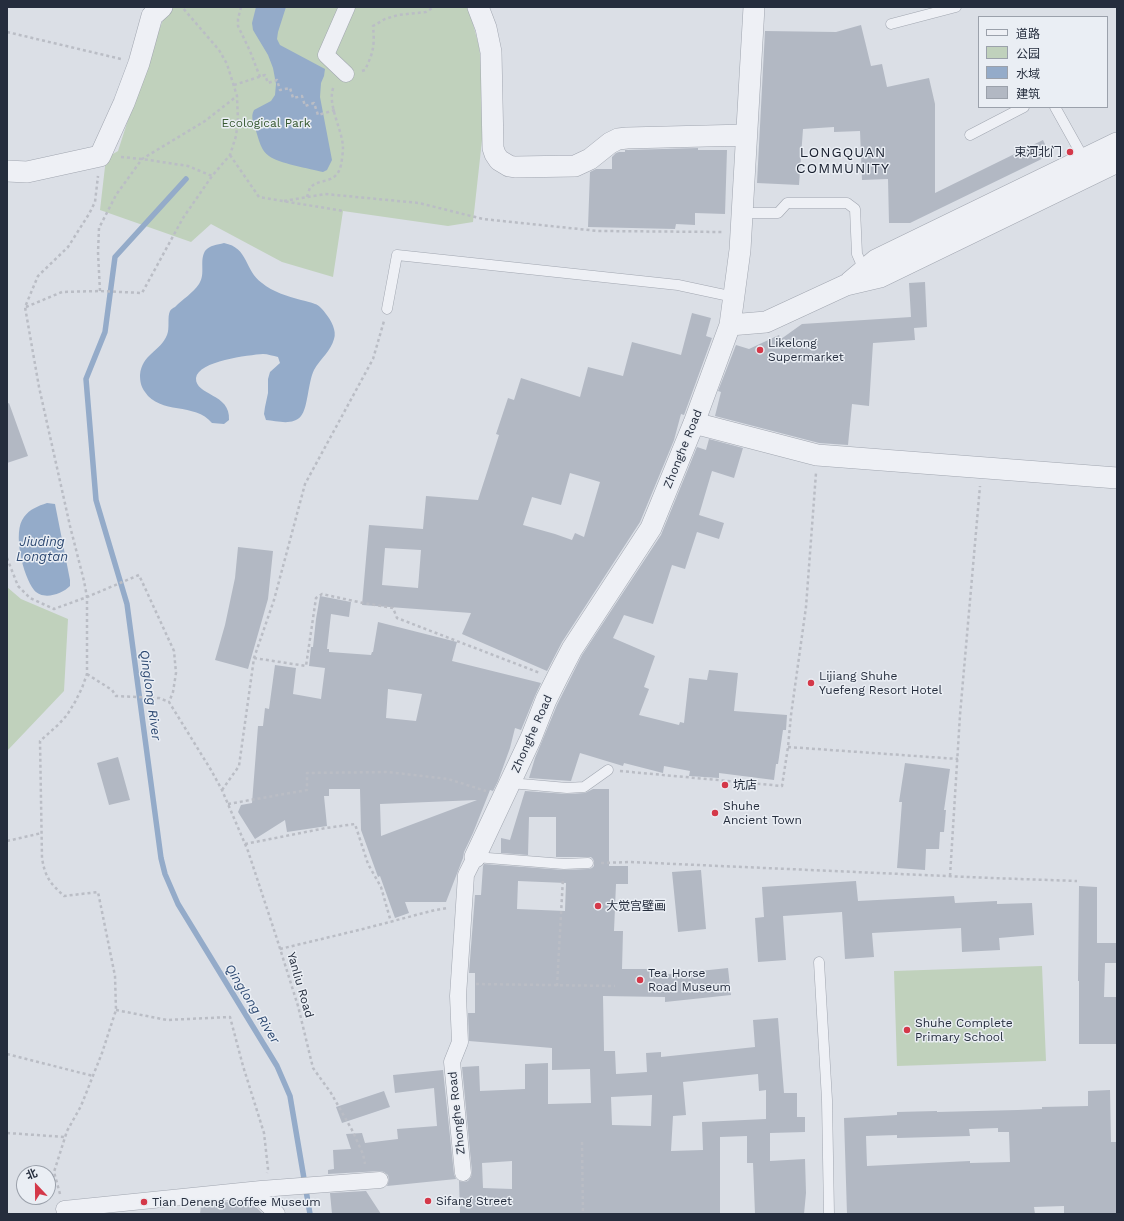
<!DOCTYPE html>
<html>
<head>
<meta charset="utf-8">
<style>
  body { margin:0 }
  #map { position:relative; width:1124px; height:1221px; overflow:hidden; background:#dbdfe6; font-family:"Work Sans","Noto Sans SC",sans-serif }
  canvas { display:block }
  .frame { position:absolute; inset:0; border:8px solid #252d3d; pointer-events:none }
  .legend { position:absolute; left:978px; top:16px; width:130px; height:92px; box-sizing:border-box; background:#eaeef4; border:1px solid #9ba1ab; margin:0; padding:5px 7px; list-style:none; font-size:12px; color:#252d3d }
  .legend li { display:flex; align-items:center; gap:8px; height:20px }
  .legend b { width:20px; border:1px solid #9ba1ab }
  .north { position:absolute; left:16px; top:1165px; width:40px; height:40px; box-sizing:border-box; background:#eaeef4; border:1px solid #9ba1ab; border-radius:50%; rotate:338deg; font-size:11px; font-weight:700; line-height:16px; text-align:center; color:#252d3d }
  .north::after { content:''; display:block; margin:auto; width:14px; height:18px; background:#d43849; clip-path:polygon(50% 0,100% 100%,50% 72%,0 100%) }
</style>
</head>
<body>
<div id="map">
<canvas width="1124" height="1221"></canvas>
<div class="frame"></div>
<ul class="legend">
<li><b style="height:5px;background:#eef0f5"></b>道路</li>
<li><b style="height:11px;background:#c0d1bc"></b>公园</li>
<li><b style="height:11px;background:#94abc9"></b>水域</li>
<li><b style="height:11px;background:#b2b8c3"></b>建筑</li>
</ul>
<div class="north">北</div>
</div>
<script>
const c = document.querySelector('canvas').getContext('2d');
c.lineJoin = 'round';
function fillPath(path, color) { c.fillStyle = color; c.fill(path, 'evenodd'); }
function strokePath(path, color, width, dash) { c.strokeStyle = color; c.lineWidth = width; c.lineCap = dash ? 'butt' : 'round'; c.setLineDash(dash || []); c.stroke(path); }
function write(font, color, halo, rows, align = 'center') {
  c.font = font + ' "Work Sans","Noto Sans SC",sans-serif'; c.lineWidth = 3; c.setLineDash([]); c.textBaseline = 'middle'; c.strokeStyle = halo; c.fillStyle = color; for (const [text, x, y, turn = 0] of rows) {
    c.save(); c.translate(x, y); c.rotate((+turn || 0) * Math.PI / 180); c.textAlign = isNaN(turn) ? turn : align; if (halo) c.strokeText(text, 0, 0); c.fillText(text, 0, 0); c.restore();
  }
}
fillPath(new Path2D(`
  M174 7H467L470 13 479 46 486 104 473 222 448 226 343 211 333 277 282 262 211 224 191 242 100 210 106 158 118 151 147 61 163 20Z
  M7 587 21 599 68 619 64 691 7 751Z
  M1042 966 1046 1061 897 1066 894 971Z`), '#c0d1bc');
fillPath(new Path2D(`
  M256 7H286L278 32 277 39 280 45 325 69 324 76 321 83 320 97 332 160 327 170 323 172C311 169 277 163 269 156 261 151 259 140 256 131 254 124 250 117 254 110L271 101 275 95 276 84 273 68 268 55 253 30 252 23Z
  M224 243C249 248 244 270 262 283 273 292 287 296 301 300 305 301 311 302 315 304 319 305 324 311 326 314 331 320 337 331 334 339 331 351 320 359 314 370 308 382 308 408 301 416 293 426 277 421 266 420L264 414 265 407 268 393V379L270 372 280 363 278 357C273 356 268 354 263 354 249 355 198 361 196 378 195 396 231 393 229 420L224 424 212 423C195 402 160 415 145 392 141 387 140 381 140 375 142 354 160 352 167 335 170 328 167 317 170 311 171 309 173 308 175 307 183 299 193 293 199 284 206 274 199 261 205 251 210 245 217 245 224 243Z
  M47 503 55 504 70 580V586C62 594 43 601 34 590 23 576 12 532 24 517 30 509 38 506 47 503Z`), '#94abc9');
strokePath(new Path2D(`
  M186 179 115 257 105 332 86 379 96 500 127 604 161 858 165 874 178 904 277 1066 290 1096 310 1214`), '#94abc9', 5.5);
fillPath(new Path2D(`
  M861 25 871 66 882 64 887 87 929 78 935 104V193L1043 140 1050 155 910 223H889L888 179 862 180 860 131 834 132V127L803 129 799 185 757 183 765 31 836 32Z
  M698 148V150H727L725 214 695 213V225L676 224 675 229 588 227 590 172 596 169H612V157L616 153 619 152H625V150H628Z
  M925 282 927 327 914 328 915 340 873 343 869 406 852 404 848 445 819 443 715 416 721 392 718 391 736 345 749 349 779 335 781 339 802 324 911 317 909 283Z
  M692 313 711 318 706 336 712 338 684 415 681 414 674 440 640 522 562 642 547 671 462 634 471 613 362 605 369 525 423 529 426 496 478 500 499 435 496 434 508 398 514 400 521 378 580 397 588 367 623 376 632 342 681 355ZM570 473 600 482 584 537 575 533 572 540 555 534 523 525 532 497 561 505ZM385 548 421 550 418 588 382 585Z
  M9 403 28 456 7 463V404Z
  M709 439 743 448 734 478 712 471 699 515 724 523 719 539 697 532 685 569 672 565 653 624 624 615 613 638 655 656 644 687 649 689 639 715 679 725 680 722 684 723 689 678 707 680 709 670 738 673 734 711 787 715 786 730H783L778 764H776L774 780 719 773V778L689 776 690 771 664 766 663 773 624 763 623 766 580 753 571 781 529 778 535 758 557 705 582 655 661 535 697 447 706 450Z
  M238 547 273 551 268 599 248 669 215 660 225 625 235 578Z
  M320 596 351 602 349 617 331 614 327 649H329V652L371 655 372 652H373L378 622 457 642 452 661 541 683 535 696 521 730 515 728 510 748 498 781 493 791 490 790 473 833 464 852 463 858 446 902H405L409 913 395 918 380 876 378 877 361 830 360 789H329V796H324L327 826 287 832 285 820 255 839 238 812 241 805 252 803 258 726H263L265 708 269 709 275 665 296 668 293 694 321 699 325 668 309 666 311 647H313L316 619ZM388 689 422 694 416 721 386 718ZM477 800 381 836 380 804Z
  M118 757 130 800 109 805 97 763Z
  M905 763 950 769 944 810H946L944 832H940L939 849H926L925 870 897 868 902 802H899Z
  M593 789H609V866H628V884H616L614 931H623L622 969H653V976L728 968 731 995 665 1002V997L603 996 604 1051H615L616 1074 647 1072 646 1053 661 1052V1057L755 1047 753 1020 778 1018 784 1093H797V1117H805V1132L770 1133V1161L805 1159 806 1193 804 1214H755L753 1163H747V1136L720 1137V1214H460L459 1181 464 1182 468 1181 471 1177 472 1172 462 1067 479 1066 480 1091 525 1089V1064L548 1063V1104L591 1103 590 1069 552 1070V1048L469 1041 468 1013H475V973H469L475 895H481L483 866 484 864 564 870 588 869 592 868 594 866V862L593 859 591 857H556V817H529L528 855 501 853V838L510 840 525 791 567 794 585 793ZM518 881 566 883 565 911 517 909ZM758 1074 759 1091 766 1090V1119L702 1122 703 1150 671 1151 673 1116 686 1115 683 1082ZM652 1095 651 1126 612 1125 611 1097ZM512 1161V1189L483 1188 482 1163Z
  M701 870 706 929 678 932 672 872Z
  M856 881 858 901 954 896 955 903 997 901V904L1032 903 1034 935 999 938 1000 950 962 952 961 928 872 933 874 957 845 959 842 912 783 916 786 960 758 962 755 918 764 917 762 887Z
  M1079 886 1097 887V943H1117V963H1105L1104 997H1117V1044H1079V981H1078Z
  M443 1070 454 1174 456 1179 387 1186 389 1180 388 1175 384 1172 380 1171 328 1174V1170L334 1169 333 1150 351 1149 346 1134 362 1133 365 1143 398 1139 397 1129 437 1126 434 1088 395 1093 393 1075Z
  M1110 1090 1111 1142H1117V1155H1116L1117 1214H1064V1206L1034 1207 1035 1214H847L844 1118 897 1115V1112L937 1111V1112L1018 1110 1042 1109V1107L1088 1106V1091ZM998 1128V1132H1009L1010 1162 970 1163V1161L867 1166 866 1136 897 1135V1138L970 1136 969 1129Z
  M384 1091 390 1107 342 1123 336 1107Z
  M366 1191 381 1214H332L330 1193Z
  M246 1200 250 1201 263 1214H200L201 1205Z`), '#b2b8c3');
const service = new Path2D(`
  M891 24 956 7
  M1055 107 1084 159
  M970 135 1024 107
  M742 213H778L787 203H847L855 209 857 254 864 270
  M387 309 397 255 678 285 734 297
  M510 783 567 788 584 787 608 770
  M475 857 564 864 588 863
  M819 962 827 1100 829 1214`);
const pedestrian = new Path2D(`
  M346 74 326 55 347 7
  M463 1173 452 1062 460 1042 458 996 466 875 475 857
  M252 1190 277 1214
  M64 1209 261 1189 380 1180`);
const minor = new Path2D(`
  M478 7 486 28 491 52 493 148 495 154 499 160 509 166 515 167 575 166 590 159 610 143 618 139 627 138 746 135
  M7 171 27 172 100 156 124 103 139 63 152 16 162 7
  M850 282 876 260 1117 143
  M730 325 766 322 846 285 880 277 1117 162
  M694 423 817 455 1117 478
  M475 857 531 738 546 700 559 674 572 649 651 528 694 423 730 325 740 250 754 7`);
strokePath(service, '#a1a6b0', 11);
strokePath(pedestrian, '#a1a6b0', 17);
strokePath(minor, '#a1a6b0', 22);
strokePath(new Path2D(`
  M241 7 238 19V26L250 51 260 77
  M7 32 121 59
  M362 71 365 70C373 53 375 46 373 26L385 19 398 15 426 12 434 7
  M234 85 265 75 268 83 277 80 280 90 290 88 293 98 302 96 305 106 314 103 318 115 335 110
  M230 155 259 197 343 211
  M121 157 142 159 188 166 212 176
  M307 197C308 194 309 190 310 188 319 177 336 186 341 165 342 160 343 152 343 147 342 128 326 103 334 86
  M284 201 325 194 419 203 483 219 598 231 722 232
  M100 291 98 253 99 228 116 195 142 159 205 121 237 96
  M26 307 62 292 100 291 142 293 183 218 212 176 230 155 236 136 238 121 237 96 227 64 219 50 182 7
  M7 558 18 586 30 598 43 604 54 609 87 597 139 575 174 651 176 673 173 692 169 702
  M254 658 306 666 316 598 322 594 363 603 393 608 397 618 540 673
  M87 674 112 690 116 696 159 698 169 702 211 770 222 790 248 851 277 939 298 1006 313 1068 331 1093 352 1130 363 1154 365 1164
  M788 747 958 759
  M620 771 782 786 788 747 791 715 806 607 816 473
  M222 790 239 766 254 658 274 600 305 484 373 359 384 321
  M228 804 307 790V773L388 772 448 779 486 791
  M7 841 42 833
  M245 844 326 828 355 824 368 864 381 887 391 922
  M601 863 630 862 991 878 1077 881
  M950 876 960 715 980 486
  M280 949 363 929 435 910 447 908
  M476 984 615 986
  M557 986 563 878
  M116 1010 167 1020 230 1017 243 1066 264 1133 268 1169 267 1173
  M7 1054 93 1076
  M7 1133 65 1137
  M582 1142 583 1214
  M60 1194 54 1172 67 1131 81 1106 102 1053 116 1010 115 976 98 892 64 896C50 883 45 877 42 858L40 741 59 724 67 715 75 702 82 688 87 674V597L84 581 70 526 39 387 25 307 38 276 68 247 89 214 95 202 98 176`), '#babdc5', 2.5, [3, 3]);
strokePath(service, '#eef0f5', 10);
strokePath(pedestrian, '#eef0f5', 16);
strokePath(minor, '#eef0f5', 21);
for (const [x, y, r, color] of [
  [1070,152,4,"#d43849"],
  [760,350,4,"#d43849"],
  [811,683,4,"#d43849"],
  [725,785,4,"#d43849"],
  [715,813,4,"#d43849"],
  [598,906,4,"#d43849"],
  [640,980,4,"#d43849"],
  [907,1030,4,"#d43849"],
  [428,1201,4,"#d43849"],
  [144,1202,4,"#d43849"]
]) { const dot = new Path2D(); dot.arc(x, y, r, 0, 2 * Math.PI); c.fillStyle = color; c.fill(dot); strokePath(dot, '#eaeef4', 1.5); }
write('12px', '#375931', '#eaeef4', [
  ["Ecological Park",266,123]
]);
write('12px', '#252d3d', '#eaeef4', [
  ["束河北门",1062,152,"right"],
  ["Likelong",768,343],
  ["Supermarket",768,357],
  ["Lijiang Shuhe",819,676],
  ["Yuefeng Resort Hotel",819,690],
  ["坑店",733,785],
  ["Shuhe",723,806],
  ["Ancient Town",723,820],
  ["大觉宫壁画",606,906],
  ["Tea Horse",648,973],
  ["Road Museum",648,987],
  ["Shuhe Complete",915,1023],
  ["Primary School",915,1037],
  ["Sifang Street",436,1201],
  ["Tian Deneng Coffee Museum",152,1202]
], 'left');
write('12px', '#252d3d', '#eaeef4', [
  ["Zhonghe Road",683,449,-68],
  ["Zhonghe Road",532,734,-66],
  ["Yanliu Road",300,985,74],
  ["Zhonghe Road",457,1113,-96]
]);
write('italic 13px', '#2d4972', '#eaeef4', [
  ["Jiuding",42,542],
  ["Longtan",42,557],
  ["Qinglong River",150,695,82],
  ["Qinglong River",252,1004,58]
]);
c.letterSpacing = '1px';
write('14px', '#171e2d', '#eaeef4', [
  ["LONGQUAN",843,153],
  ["COMMUNITY",843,169]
]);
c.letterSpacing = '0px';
</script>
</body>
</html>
